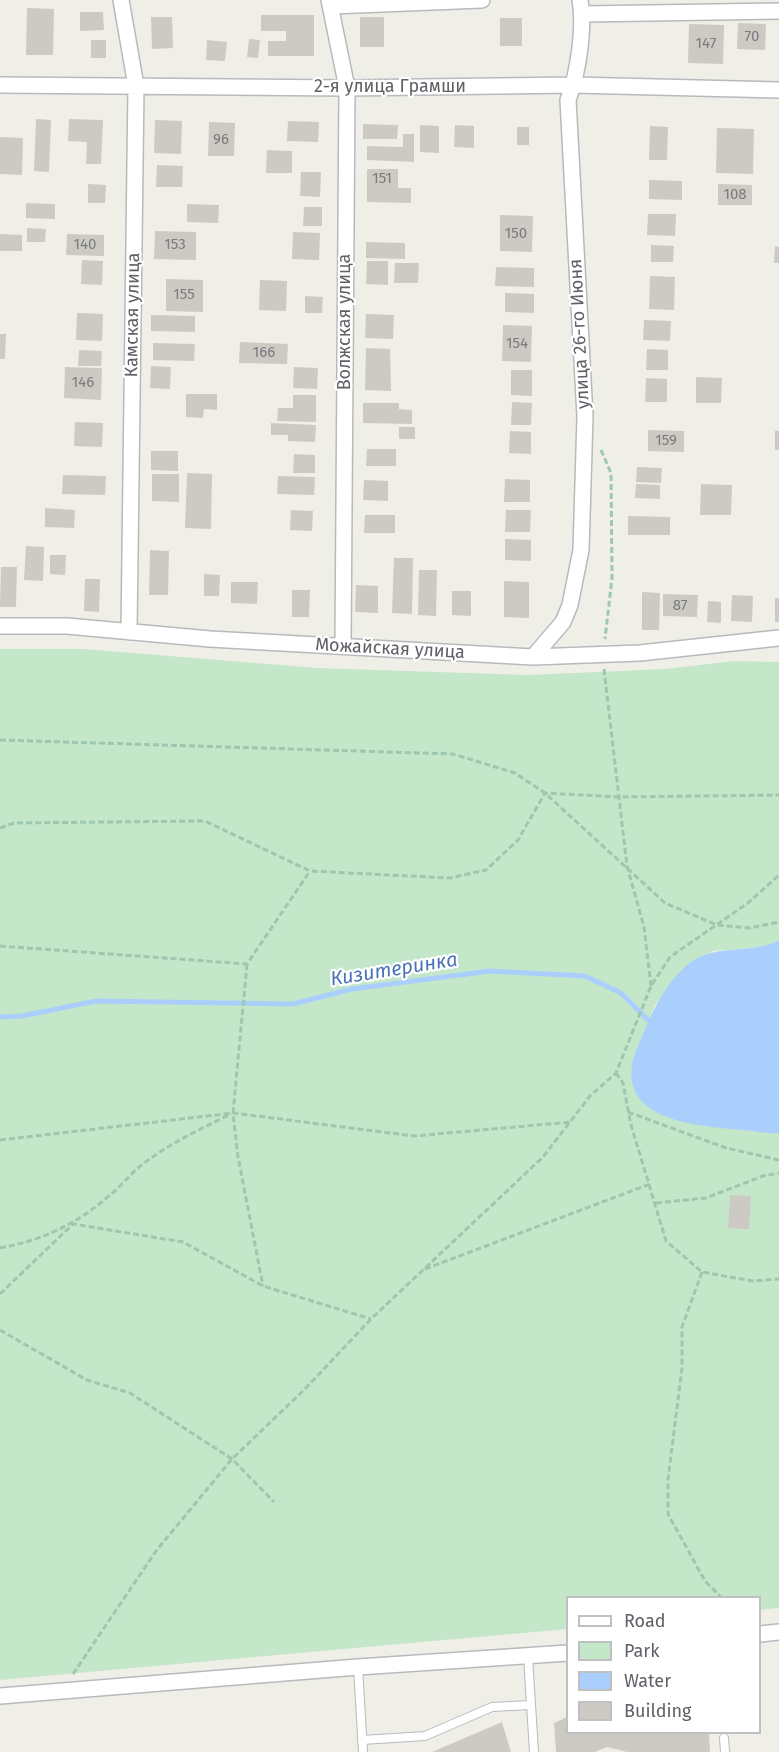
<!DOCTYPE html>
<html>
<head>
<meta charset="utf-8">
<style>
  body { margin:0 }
  #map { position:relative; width:779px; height:1752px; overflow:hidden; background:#f0efe7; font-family:"Fira Sans",sans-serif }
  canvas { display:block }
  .legend { position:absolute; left:566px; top:1596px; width:195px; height:138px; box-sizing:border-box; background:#fff; border:2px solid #bfc0c2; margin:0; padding:8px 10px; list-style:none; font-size:18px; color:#5f6167 }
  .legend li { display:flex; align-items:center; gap:12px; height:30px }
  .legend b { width:30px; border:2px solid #bfc0c2 }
</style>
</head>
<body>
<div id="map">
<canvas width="779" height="1752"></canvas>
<ul class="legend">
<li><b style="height:8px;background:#fff"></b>Road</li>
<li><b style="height:16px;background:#c5e7c9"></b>Park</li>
<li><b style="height:16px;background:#abcffd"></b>Water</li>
<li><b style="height:16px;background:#cccac3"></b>Building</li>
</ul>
</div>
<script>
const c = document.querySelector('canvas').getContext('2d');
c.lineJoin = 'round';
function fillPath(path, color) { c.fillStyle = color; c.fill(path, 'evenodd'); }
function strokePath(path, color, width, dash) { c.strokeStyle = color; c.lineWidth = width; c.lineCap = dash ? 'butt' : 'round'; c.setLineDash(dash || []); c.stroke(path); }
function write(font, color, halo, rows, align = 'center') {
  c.font = font + ' "Fira Sans",sans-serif'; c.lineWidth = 4.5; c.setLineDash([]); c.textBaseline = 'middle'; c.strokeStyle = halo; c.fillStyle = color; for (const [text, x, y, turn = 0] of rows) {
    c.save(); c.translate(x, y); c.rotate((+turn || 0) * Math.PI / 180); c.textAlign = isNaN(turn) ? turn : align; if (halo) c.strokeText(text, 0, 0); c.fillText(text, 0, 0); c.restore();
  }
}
fillPath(new Path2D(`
  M0 649H84L317 668 528 675 664 669 735 661 779 662V940L766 947 713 951 667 990 654 1006 649 1021 743 1130 779 1133V1608L760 1610V1598H568L567 1629 0 1680Z`), '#c5e7c9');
fillPath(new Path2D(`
  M779 940V1133C767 1134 754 1131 742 1130 711 1127 644 1124 633 1086 627 1065 639 1044 647 1025 656 1003 671 977 691 962 718 943 752 955 779 940Z`), '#abcffd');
strokePath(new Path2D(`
  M0 1017 22 1016 96 1001 293 1004 352 989 490 971 585 976 621 993 649 1021H655`), '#abcffd', 5);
fillPath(new Path2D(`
  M27 8 54 9 53 55H26Z
  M80 12H103L104 30 80 31Z
  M261 15H314V56H268V41H286V31H261Z
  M151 17H172L173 48 152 49Z
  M360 17H384V47H360Z
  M500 18H522V46H500Z
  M738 23 766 24 765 50 737 49Z
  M689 24 724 25 723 64 688 63Z
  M249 39 260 40 258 58 247 57Z
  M91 40H106V58H91Z
  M207 40 227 42 225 61 206 60Z
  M36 119 51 120 49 172 34 171Z
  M69 119 103 120 101 164H86L87 142 68 141Z
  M155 120 182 121 181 154 154 153Z
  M288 121 319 122 318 142 287 141Z
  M209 122 235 123 234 156H208Z
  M363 124 398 125 397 139H363Z
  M420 125 439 126V153L420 152Z
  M455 125 474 126V148L454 147Z
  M650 126 668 127 667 160H649Z
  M517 127H529V145H517Z
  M717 128 754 129 753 174 716 173Z
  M403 134H414V162L367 160V146L403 147Z
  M0 137 23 138 22 175 0 174Z
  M267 150 292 151V173H266Z
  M157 165 183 166 182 187H156Z
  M367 169H398V188H411V203L367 202Z
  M301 172H321L320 197 300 196Z
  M649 180 682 181V200L649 199Z
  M88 184 106 185 105 203H88Z
  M718 184 752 185V205H718Z
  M26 203 55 204V219L26 218Z
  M187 204 219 205 218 223 187 222Z
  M304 207H322V226H303Z
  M648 214H676L675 236 647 235Z
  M500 215 533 216 532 252 500 251Z
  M27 228 46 229 45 242H27Z
  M155 231 196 232V260L154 259Z
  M293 232 320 233 319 260 292 259Z
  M0 234 22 235V251H0Z
  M67 234 104 235V256L66 255Z
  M366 242 405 243V259L366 258Z
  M651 245 674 246 673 262H651Z
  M775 246 779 247V263H774Z
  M82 260 103 261 102 285 81 284Z
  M367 261H388V285L366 284Z
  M395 263H419L418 283H394Z
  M496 267 534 268V287L495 286Z
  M650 276 675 277 674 310 649 309Z
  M166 279 203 280V312L166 311Z
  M260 280 287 281 286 311 259 310Z
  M505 293 534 294V313L505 312Z
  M305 296 323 297 322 313H305Z
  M77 313 103 314 102 341 76 340Z
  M366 314 394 315 393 339 365 338Z
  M151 315 195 316V332L151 331Z
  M644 320 671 321 670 341 643 340Z
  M503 325 532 326 531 362 502 361Z
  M0 334H6L5 359H0Z
  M240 342 288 344 287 364 239 363Z
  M153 343 195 344 194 361 153 360Z
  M366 348 390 349 391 391 365 390Z
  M647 349 668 350V370H646Z
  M79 350 102 351 101 366H78Z
  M151 366 171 367 170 389 150 388Z
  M65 367 102 368 101 400 64 398Z
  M294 367 318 368 317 389 293 388Z
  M511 370H532V396L511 395Z
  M696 377 722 378 721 403H696Z
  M646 378 667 379V402H645Z
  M186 394H217V410L204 409 203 418 186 417Z
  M293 395H316V422L277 421 278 408H293Z
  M512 402 532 403 531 425H511Z
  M363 403H399V409L412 410V424L363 423Z
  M75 422 103 423 102 447 74 446Z
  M271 423 316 425 315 442 288 441V435H271Z
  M399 427H415V439H399Z
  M648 430 684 431V452L648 451Z
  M510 431 531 432V454L509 453Z
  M775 431H779V450H775Z
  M367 449H396V466H366Z
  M151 451H178V471L151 470Z
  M294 454 315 455V473H293Z
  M637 467 662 468 661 483 636 482Z
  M187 473 212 474 211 529 185 528Z
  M152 474H179V502L152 501Z
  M63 475 106 476 105 495 62 494Z
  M278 476 315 477 314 495 277 494Z
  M505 479 530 480V502H504Z
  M364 480 388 481V501L363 500Z
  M636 484 660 485V499L635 498Z
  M701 484 732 485 731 515H700Z
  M45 508 75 510 74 528 45 527Z
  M291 510 313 511 312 531 290 530Z
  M506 510H531L530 532H505Z
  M365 515H395V533H364Z
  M628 516 670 517V535H628Z
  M505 539 531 540V561L505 560Z
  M26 546 44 547 43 581 24 580Z
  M150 550 169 551 168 595H149Z
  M50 555H66L65 575 50 574Z
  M394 558H413L412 614 392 613Z
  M1 567H17L16 607H0Z
  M419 570H437L436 616 418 615Z
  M204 574 220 575 219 596H204Z
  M85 579H100L99 612 84 611Z
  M504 581 529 582V618L504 617Z
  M231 582H258L257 604 231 603Z
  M356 585 378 586V613L355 612Z
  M292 590H310L309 617H292Z
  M452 591H471V616L452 615Z
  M642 592 660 593 659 630H642Z
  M663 594 698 595 697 617 663 616Z
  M732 595 753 596 752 622 731 621Z
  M775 598H779V622H775Z
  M708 601 721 602V623L707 622Z
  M730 1195 751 1196 749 1229 728 1228Z
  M567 1717V1732H709L710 1752H627L607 1747 595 1752H556L554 1723Z
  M502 1722 511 1752H432Z`), '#cccac3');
const service = new Path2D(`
  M528 1657 534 1752
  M358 1667 363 1752
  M724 1738 725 1752
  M362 1740 425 1736 492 1707 531 1705`);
const minor = new Path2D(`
  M121 0 136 86 129 632
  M329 0 347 88 343 645
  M332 6 482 0
  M583 14 779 11
  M0 85 347 88 574 85 779 90
  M0 626H67L210 639 533 657 640 653 779 638
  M533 657 563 622 570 605 581 550 585 416 568 100C578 74 585 27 580 0
  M760 1634 779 1632
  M0 1696 358 1667 568 1653`);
strokePath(service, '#b7b9bd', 10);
strokePath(minor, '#b7b9bd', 18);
strokePath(new Path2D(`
  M601 450 611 473 612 578 605 639
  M604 669 627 866 644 927 651 986
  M0 740 453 754 515 773 545 793 665 903 717 925 750 928 779 922
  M0 828 14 823 205 821 310 871 450 878 486 870 518 840 545 793 618 797 779 795
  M0 946 247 964 310 871
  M247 964 233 1113 238 1157 263 1286
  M616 1073 623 1083 631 1125 666 1241 702 1272 753 1281 779 1279
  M628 1112 726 1148 779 1160
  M0 1140 233 1113 414 1136 571 1122
  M656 1203 706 1198 763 1176 779 1173
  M0 1248C43 1240 77 1224 110 1195 123 1185 133 1170 147 1161 173 1142 202 1128 231 1114
  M425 1269 650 1184
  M702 1272 682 1327V1368L668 1479V1514L705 1581 722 1598
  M0 1294 73 1224 183 1242 263 1286 371 1319
  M0 1330 87 1380 130 1393 232 1459 274 1502
  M73 1674 156 1551 232 1459 304 1390 371 1319 543 1157 590 1096 616 1073 651 986 670 957 748 903 779 875`), '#9ec7af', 3, [6, 3]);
strokePath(service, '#fff', 8);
strokePath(minor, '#fff', 15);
write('15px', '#7a7b7e', null, [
  ["70",752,37],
  ["147",706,44],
  ["96",221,140],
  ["151",382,179],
  ["108",735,195],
  ["150",516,234],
  ["140",85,245],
  ["153",175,245],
  ["155",184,295],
  ["154",517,344],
  ["166",264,353],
  ["146",83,383],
  ["159",666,441],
  ["87",680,606]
]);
write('18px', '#5f6167', '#fff', [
  ["2-я улица Грамши",390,87],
  ["Камская улица",133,315,-89],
  ["Волжская улица",345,322,-90],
  ["улица 26-го Июня",580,334,-93],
  ["Можайская улица",390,649,3]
]);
write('italic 20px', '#4972b8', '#fff', [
  ["Кизитеринка",394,970,-9]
]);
</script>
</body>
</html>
